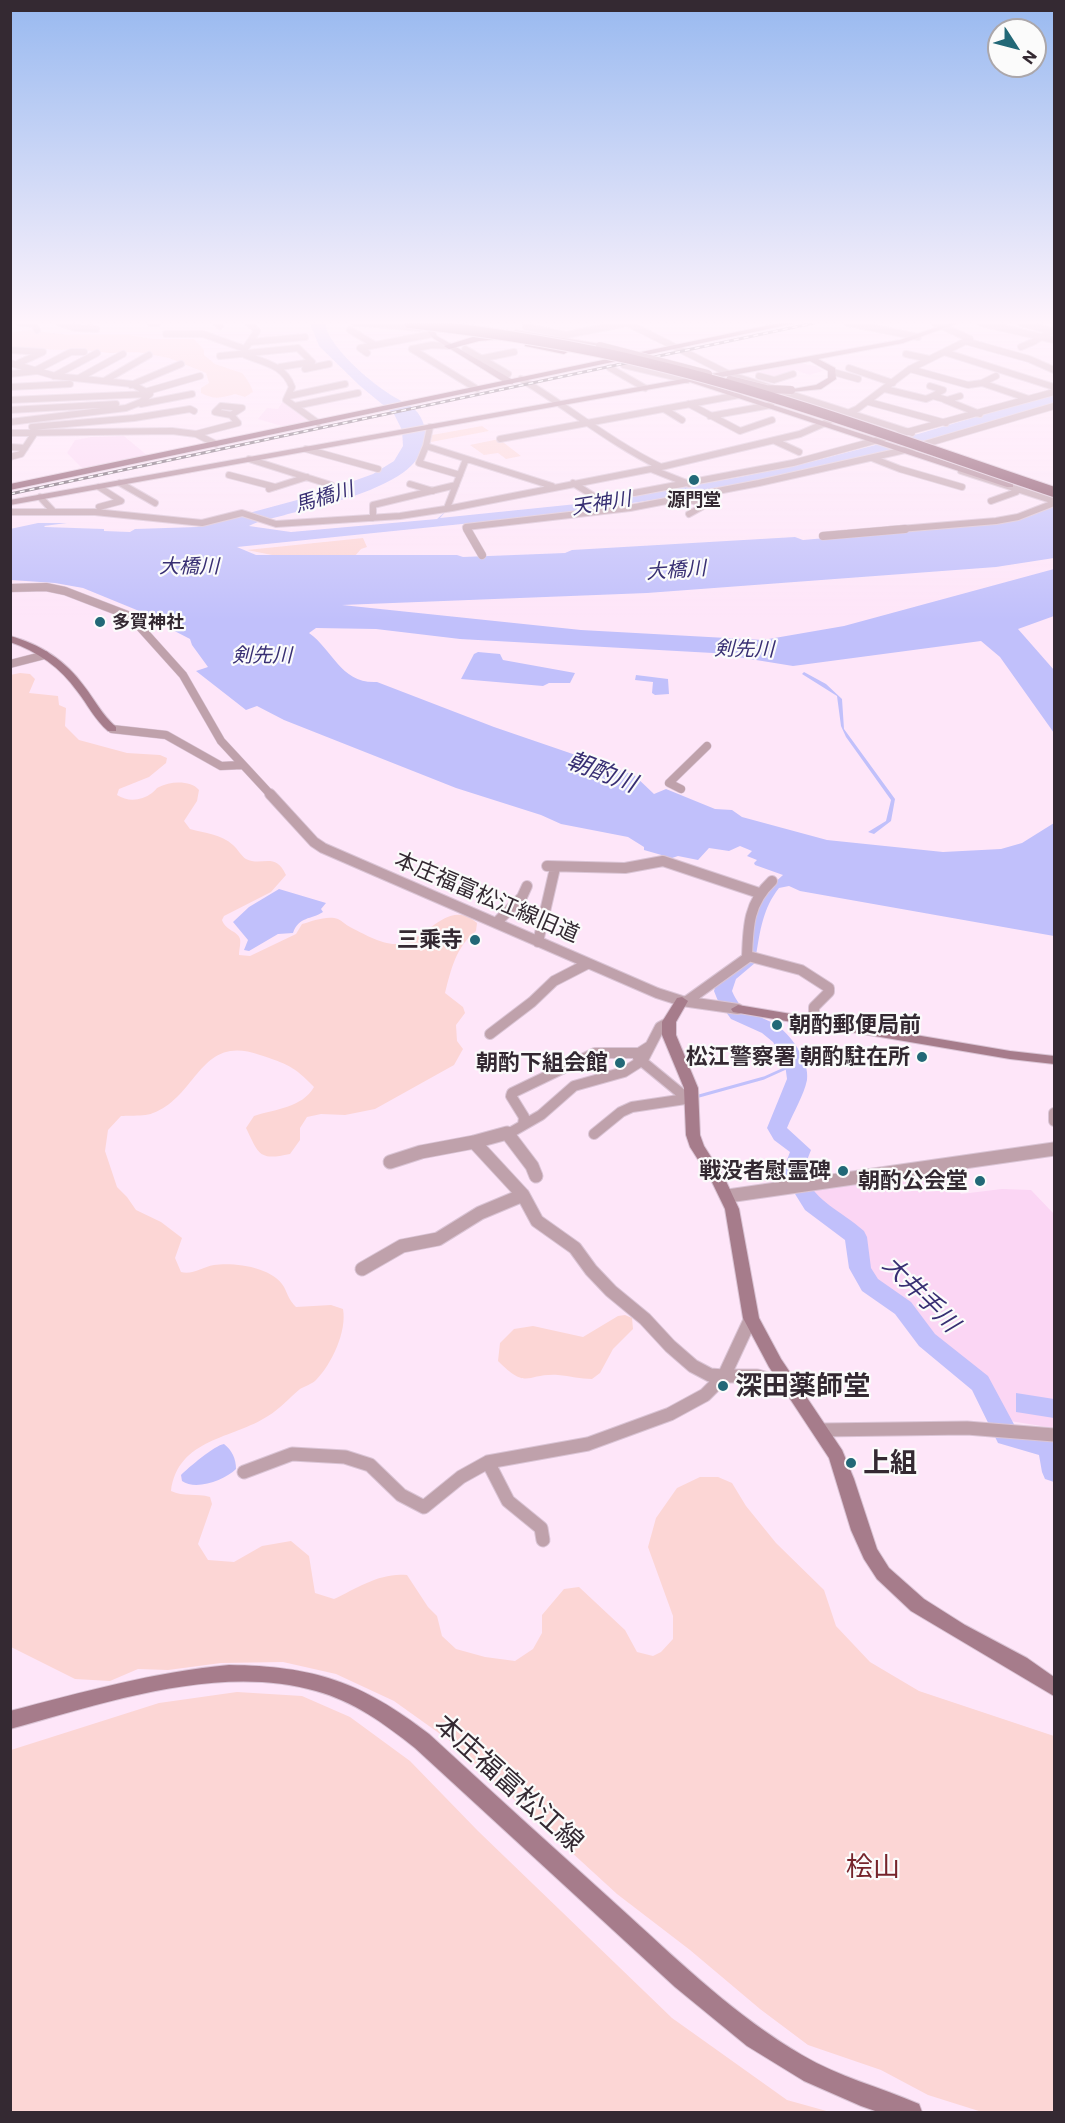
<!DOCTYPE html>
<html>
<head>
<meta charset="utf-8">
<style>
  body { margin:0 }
  #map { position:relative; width:1065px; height:2123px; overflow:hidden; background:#fee6f9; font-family:Commissioner,sans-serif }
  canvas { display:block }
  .frame { position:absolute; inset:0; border:12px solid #342932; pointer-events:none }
  .north { position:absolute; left:987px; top:18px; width:60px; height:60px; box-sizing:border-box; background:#fbfbfb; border:2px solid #aba7ab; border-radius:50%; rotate:126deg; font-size:16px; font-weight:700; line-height:24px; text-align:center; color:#342932 }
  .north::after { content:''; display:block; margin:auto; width:21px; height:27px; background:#226877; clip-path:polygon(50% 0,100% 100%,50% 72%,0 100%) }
</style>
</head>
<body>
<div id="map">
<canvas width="1065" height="2123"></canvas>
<div class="frame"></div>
<div class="north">N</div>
</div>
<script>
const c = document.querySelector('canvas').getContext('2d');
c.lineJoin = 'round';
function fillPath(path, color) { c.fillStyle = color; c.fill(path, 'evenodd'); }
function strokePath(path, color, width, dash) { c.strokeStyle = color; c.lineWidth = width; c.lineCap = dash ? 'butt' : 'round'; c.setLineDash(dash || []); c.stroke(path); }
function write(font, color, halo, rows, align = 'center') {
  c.font = font + ' Commissioner,"Noto Sans JP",sans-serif'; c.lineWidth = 4.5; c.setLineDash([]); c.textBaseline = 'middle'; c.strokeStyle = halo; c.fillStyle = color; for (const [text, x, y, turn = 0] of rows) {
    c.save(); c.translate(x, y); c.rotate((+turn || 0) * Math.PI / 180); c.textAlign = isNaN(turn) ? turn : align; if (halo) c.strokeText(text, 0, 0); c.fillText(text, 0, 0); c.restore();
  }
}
fillPath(new Path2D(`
  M800 363 816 366 823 371 809 375 795 370 771 378 752 373Z
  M283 401 312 421 285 427 258 419 267 408 278 409Z
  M124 436 148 456 83 469 67 453 75 440 91 437Z
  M947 1169 961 1194 1002 1189 1031 1190 1054 1214V1428L1010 1421 993 1389 986 1381 927 1331 913 1308 874 1280 869 1268 864 1244 856 1230 827 1211 813 1198 814 1187Z`), '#fbd6f4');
fillPath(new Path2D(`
  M28 330 70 335H130L153 339H194L204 350V355L215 364 242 373C246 377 252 387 253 392L245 397 235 394C221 398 215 400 201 393V388L209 383 206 373 169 358 137 352 110 353 74 349 60 350 11 347 10 333Z
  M482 426 489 431 431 442 432 435Z
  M499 439 521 456 506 459 498 453 484 455 470 445Z
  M363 538 367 547 361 549 355 556 272 555 247 550Z
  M20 673 30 674 35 679 29 693 58 696 59 705 66 708 65 726 79 740 127 753 160 755 167 758 166 763 149 777 119 789 117 795C128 802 141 801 152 793 155 791 156 788 159 787 170 781 191 780 199 790L197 801 184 821 190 829C205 833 221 834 233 845 238 849 241 856 246 859 262 867 275 851 286 875L271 892 224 916 222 920C226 931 238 931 240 939 241 943 239 950 239 955L250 956 296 934 302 924C312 921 328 915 338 919 342 921 346 925 350 927 364 934 387 948 403 943 429 937 449 898 477 923L476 931C456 947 451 969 445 993L463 1007 465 1013 456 1025 457 1041 463 1049 454 1065 375 1109 345 1115 321 1114 307 1117 300 1128V1140L290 1154C258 1161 259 1154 246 1128L254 1116C275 1109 302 1108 314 1087 294 1066 287 1064 260 1055 200 1033 198 1096 153 1113 144 1117 130 1115 121 1116L108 1130 105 1151 117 1187 127 1197 136 1210 161 1222 182 1238 175 1258 181 1272C193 1275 202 1267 214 1265 234 1262 273 1267 284 1287 288 1295 289 1300 296 1307L331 1305 343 1309C347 1331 332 1364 316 1380 312 1384 305 1386 300 1389 289 1398 280 1409 268 1416 233 1439 178 1438 171 1491 183 1497 197 1493 210 1497L212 1504 198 1544 208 1560 234 1562 262 1546 291 1541 309 1556 315 1593 334 1599C357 1588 381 1572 407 1575L428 1607 437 1616 442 1636 456 1649 485 1657 515 1661 533 1649 542 1633V1615L564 1589 579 1587 625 1630 637 1652 653 1656 661 1652 673 1639V1616L648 1547 656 1518 677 1488 700 1477H718L732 1483 746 1506 776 1543 824 1590 836 1626 870 1662 919 1691 1054 1736V2112H982L928 2095 881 2070 808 2045 760 2009 690 1950 617 1894 450 1741 394 1701 336 1674 283 1662 221 1663 168 1670 138 1669 110 1681 75 1679 11 1647 10 675Z
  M625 1315 632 1318 633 1329 613 1349 600 1373 592 1379C581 1379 570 1376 558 1375 526 1373 528 1391 498 1361L500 1343 514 1329 533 1326 583 1337 618 1316Z
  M237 1692 302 1696 350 1717 410 1761 478 1831 672 2018 787 2100 830 2112H11V1750L159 1703Z`), '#fcd6d5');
fillPath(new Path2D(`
  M310 323H325C328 346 368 380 388 393 397 400 411 404 418 413 433 434 423 458 404 472 371 495 326 504 288 514 276 518 259 520 249 526L291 532 437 519 446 511 440 518 606 501 740 477 806 463 918 434 1054 394V404L913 445 834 465 678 496 560 514 237 547 256 555H457L463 557 565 553 572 550 795 537 803 540 995 523 1054 505V558L996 567 647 593 342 605 581 630 763 640 844 626 1054 569V616L1018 629 1054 670V733L1000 657 981 641 793 666 713 653 460 639 376 629 316 628 309 633C333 650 341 684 377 682L494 727 634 775 654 794 666 789 715 809 732 810 742 817 827 840 943 852 1001 849 1022 843 1054 823V936L800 891 789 886 779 888C763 908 760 931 756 956L752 955C751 919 755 899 783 875L755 865 754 863 757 860 747 856 752 851 740 846 729 851 709 848 698 860 678 856 672 858 644 850V847L628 837 561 824 541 815 456 788 284 720 257 706 246 710 196 671 208 667 192 645 190 639 163 625 151 616 136 618 144 613 83 588 55 583 11 580 10 529 38 523H67L44 526 45 527 104 529V531L130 532 135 529 197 527 312 496 373 474 394 461 403 446 402 430 394 414 359 385 319 346Z
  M478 652 500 654 503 660 575 673 570 683H549L543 686 461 679 474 654Z
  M804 672 826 684 842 699 844 729 895 799 891 821 874 834 868 832 886 821 891 800 846 737 841 726 837 696 802 674Z
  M636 675 668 679 669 694 655 695 652 693 653 682 635 680Z
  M279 889 326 903 321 909 323 912C311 920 299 916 293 933L278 934 249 951 244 950 248 940 233 922 249 907Z
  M1016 1393 1054 1399V1418L1016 1412Z
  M224 1444C232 1450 236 1459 236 1469 225 1480 196 1491 182 1481L181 1475C188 1468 215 1445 224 1444Z`), '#c1c0fb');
strokePath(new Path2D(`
  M699 1096 764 1078 795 1064`), '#c1c0fb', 3);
fillPath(new Path2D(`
  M746 958 752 959 755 963 736 979 732 991C742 1015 755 1013 775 1024 790 1033 810 1061 807 1080 804 1095 793 1113 787 1128L811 1150 802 1173C820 1206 838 1208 864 1231L867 1237 871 1268 878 1279 911 1302 935 1334 988 1376 1016 1428 1054 1439V1482L1045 1479 1042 1472 1039 1455 998 1443 972 1390 919 1346 895 1314 862 1291 849 1268 845 1240 805 1210 782 1173 790 1152 774 1140 767 1128 787 1079 785 1064 773 1042 762 1033 731 1019 718 1001 714 991C719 975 728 962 746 958Z`), '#c1c0fb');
const streetFar3 = new Path2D(`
  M20 323 34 324 37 330
  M60 323 75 328 96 329
  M151 323H157
  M217 323 220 326
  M249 323 257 331 245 349V355C265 363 284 365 292 387L286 400 318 423
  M355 323 376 324
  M378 323 376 324 419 328
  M627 323 731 375 912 433
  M848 323 918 337
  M981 323 1054 340
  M1021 323 1051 331
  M526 327 566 335 628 323
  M350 330 375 345
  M166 334H203L245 349
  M1038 339 1054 330
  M965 341 1029 359 1054 370
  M251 342 305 337
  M1021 347 1035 341
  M412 349 477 389
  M412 349 432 345 449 346
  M465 349 508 374
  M10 350 43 352 19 363
  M944 352 1054 387
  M367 353 360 348 432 334
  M906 354 929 359
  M220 356 298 348 312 362 280 367
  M479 359 514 352
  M10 363 55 376 132 384 150 394 141 402 126 408 10 422
  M624 365 687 380
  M610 368 645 388
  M849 368 893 383
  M305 369 329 364
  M910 369 968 385 982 383
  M36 370 71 352H84
  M833 372 858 379
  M10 374 37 371
  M54 376 97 353
  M759 376 774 380 793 374
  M996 376 982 383 1029 399
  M79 378 123 354
  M521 379C568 407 611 443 661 467
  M104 381 149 355
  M131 385 181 364
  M930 386 943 390 933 396
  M10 387 70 384
  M885 389 926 399 933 396 947 400 960 396
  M148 391 200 376
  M289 396 345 384
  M10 400 149 394
  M945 400 980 414
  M869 402 946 423
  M141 404 192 394
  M689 404 740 431 772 420
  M221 406 242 408 231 415 215 412Z
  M295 406 358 393
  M664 409 682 420
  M10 410 116 404
  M710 416 771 405
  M32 427 134 418 190 409 194 411
  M430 427 426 446 552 486
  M10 433 172 431 196 434 216 444
  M196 434 238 423 231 415
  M500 439 739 395
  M775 441 799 452
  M426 446 419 463 460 475
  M10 447 25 448
  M306 449 378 469
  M10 457 21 454 34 434
  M872 458 900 469 962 487
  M249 459 331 485
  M651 469 689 484
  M961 471 1054 501
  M229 475 275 487
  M120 483 155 503
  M573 483 592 495
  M410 484 433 491
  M99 487 121 501 99 507
  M269 489 307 477
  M634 493 793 463 1054 392
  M40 497 53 511
  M687 499 705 505 689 514
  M991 501 1016 492 1015 490
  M447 508 466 459
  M10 512H95L202 523 242 513 276 524 400 516 452 508 661 467 800 434 857 409 910 369 970 339 935 323
  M373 518V505L456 485
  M469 530 466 527 630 508 759 483 905 450 1054 406
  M888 530 996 521 1018 517 1054 503`);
const streetFar2 = new Path2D(`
  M467 529 482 555
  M823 536 905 529
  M10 588 46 587 65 591 130 616 183 675 221 741 271 795
  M10 664 45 655
  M112 729 166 735 221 766 242 765
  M681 789 669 783 707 746`);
const streetFar1 = new Path2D(`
  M270 794 314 842 323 848 657 993 682 1001 738 1009
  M547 866 625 868 663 861 759 893
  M496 923 522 897 527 886
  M538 942 555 868
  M748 956 801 970 829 988V992L814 1007V1020
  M687 1001 747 958C748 928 748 903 772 881
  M490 1034 532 1002 554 981 587 964
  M638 1058 683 1095 692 1098
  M1054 1113V1121
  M523 1125 524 1117 511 1096 512 1093 595 1053H639L650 1046
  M502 1134 507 1133
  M508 1134 541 1115 574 1086 624 1072 643 1060 660 1027 669 1022
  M594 1134 621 1112 632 1107 692 1098`);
const street = new Path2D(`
  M507 1133 474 1142 523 1195 537 1221 575 1248 591 1270 611 1291 645 1319 670 1346 693 1366 710 1375 724 1376 751 1318
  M507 1133 532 1166 536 1176
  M390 1162 421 1152 474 1142
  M728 1196 1054 1149
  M362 1269 402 1246 438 1239 480 1213 523 1195
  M821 1430 967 1428 1054 1435
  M488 1462 508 1501 541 1528 543 1540
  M244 1472 292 1454 345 1457 370 1465 401 1495 424 1507 461 1477 488 1462 588 1444 670 1414 705 1395 724 1376H757L791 1386`);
const secondary = new Path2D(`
  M437 323H444L435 332 437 336 513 380V384H507L433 338 428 332Z
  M949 323H958L903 343 818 359 835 368 836 379 821 389 791 392 787 390 816 385 828 378V371L810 361 699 381 1013 483V487H1007L690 382 10 505V500L900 340Z
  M515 330 600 344 603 346 600 348 513 333Z
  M10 636C40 644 66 661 84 686 95 700 102 715 116 727V731H108C95 720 88 705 77 691 61 668 37 651 10 642Z
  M682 997 688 1001 676 1022V1035L698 1088 700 1135 704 1146 725 1179 739 1209 759 1318 781 1359 842 1450 854 1479 877 1549 889 1568 924 1599 965 1625 1027 1658 1054 1677V1696L911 1611 877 1579 864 1559 851 1530 829 1458 769 1367 743 1318 725 1209 711 1180 690 1147 686 1135 684 1088 662 1035V1022L677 998Z
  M738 1005 1010 1051 1054 1056V1064L1010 1059 733 1012 731 1009Z
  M229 1665C314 1666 362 1682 429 1734 495 1795 562 1855 628 1915 683 1965 737 2017 802 2055 839 2077 880 2087 919 2104L922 2112H878L861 2106 804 2081 747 2046 675 1987 415 1748C385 1724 353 1701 316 1691 219 1663 105 1703 10 1729V1711C83 1692 154 1672 229 1665Z`);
const highway = new Path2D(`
  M780 323H796L10 490V484Z
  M509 333 512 334V338L479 341 449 349 444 346 479 335Z
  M528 341 564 348 569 351 564 354 525 346V342Z`);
strokePath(streetFar3, '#dac4d5', 8);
strokePath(streetFar2, '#dac4d5', 9);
strokePath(streetFar1, '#dac4d5', 12);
strokePath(street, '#dac4d5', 15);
strokePath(secondary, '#dac4d5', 2);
strokePath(highway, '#dac4d5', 2);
strokePath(streetFar3, '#bfa1ab', 6);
strokePath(streetFar2, '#bfa1ab', 8);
strokePath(streetFar1, '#bfa1ab', 10);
strokePath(street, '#bfa1ab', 13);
fillPath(secondary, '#a67c8b');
fillPath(highway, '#834a60');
const rail = new Path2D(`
  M10 494 814 323`);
strokePath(rail, '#5f525d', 3);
strokePath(rail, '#fbfbfb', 1.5, [5]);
const secondaryBridge = new Path2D(`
  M600 346 708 374
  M730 380 766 389 791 390`);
const highwayBridge = new Path2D(`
  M409 323C491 332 571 344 651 364 788 397 920 447 1054 492`);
strokePath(secondaryBridge, '#dac4d5', 9, []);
strokePath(highwayBridge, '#dac4d5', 12, []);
strokePath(secondaryBridge, '#a67c8b', 8);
strokePath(highwayBridge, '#834a60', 10);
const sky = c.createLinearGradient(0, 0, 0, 620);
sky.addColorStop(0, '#98b9f0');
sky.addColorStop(0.52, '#fff4fc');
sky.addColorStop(1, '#fff4fc00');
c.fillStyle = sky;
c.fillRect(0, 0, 1065, 620);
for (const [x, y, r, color] of [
  [694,480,6,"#226877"],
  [100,622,6,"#226877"],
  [475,940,6,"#226877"],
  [777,1025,6,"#226877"],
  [922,1057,6,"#226877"],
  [620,1063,6,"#226877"],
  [843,1171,6,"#226877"],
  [980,1181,6,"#226877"],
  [723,1386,6,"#226877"],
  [851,1463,6,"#226877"]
]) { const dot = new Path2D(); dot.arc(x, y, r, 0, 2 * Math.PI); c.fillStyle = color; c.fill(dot); strokePath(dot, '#fbfbfb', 2); }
write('bold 18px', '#342932', '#fbfbfb', [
  ["源門堂",694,500],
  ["多賀神社",112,622,"left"]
]);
write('italic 20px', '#382f73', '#fbfbfb', [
  ["馬橋川",324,497,-17],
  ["天神川",601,503,-9],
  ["大橋川",189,566],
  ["大橋川",676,570,-4],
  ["剣先川",744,649,1],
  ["剣先川",262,655]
]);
write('22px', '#342932', '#fbfbfb', [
  ["本庄福富松江線旧道",487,897,23]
]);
write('bold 22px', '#342932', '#fbfbfb', [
  ["三乘寺",463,940],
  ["朝酌郵便局前",789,1025,"left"],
  ["松江警察署 朝酌駐在所",910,1057],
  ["朝酌下組会館",608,1063],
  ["戦没者慰霊碑",831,1171],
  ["朝酌公会堂",968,1181]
], 'right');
write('italic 24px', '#382f73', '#fbfbfb', [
  ["朝酌川",602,772,21],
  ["大井手川",921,1294,45]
]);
write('bold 27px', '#342932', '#fbfbfb', [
  ["深田薬師堂",735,1386],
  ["上組",863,1463]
], 'left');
write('27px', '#342932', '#fbfbfb', [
  ["本庄福富松江線",509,1783,42]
]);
write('27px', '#75242b', '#fbfbfb', [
  ["桧山",873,1867]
]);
</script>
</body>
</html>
